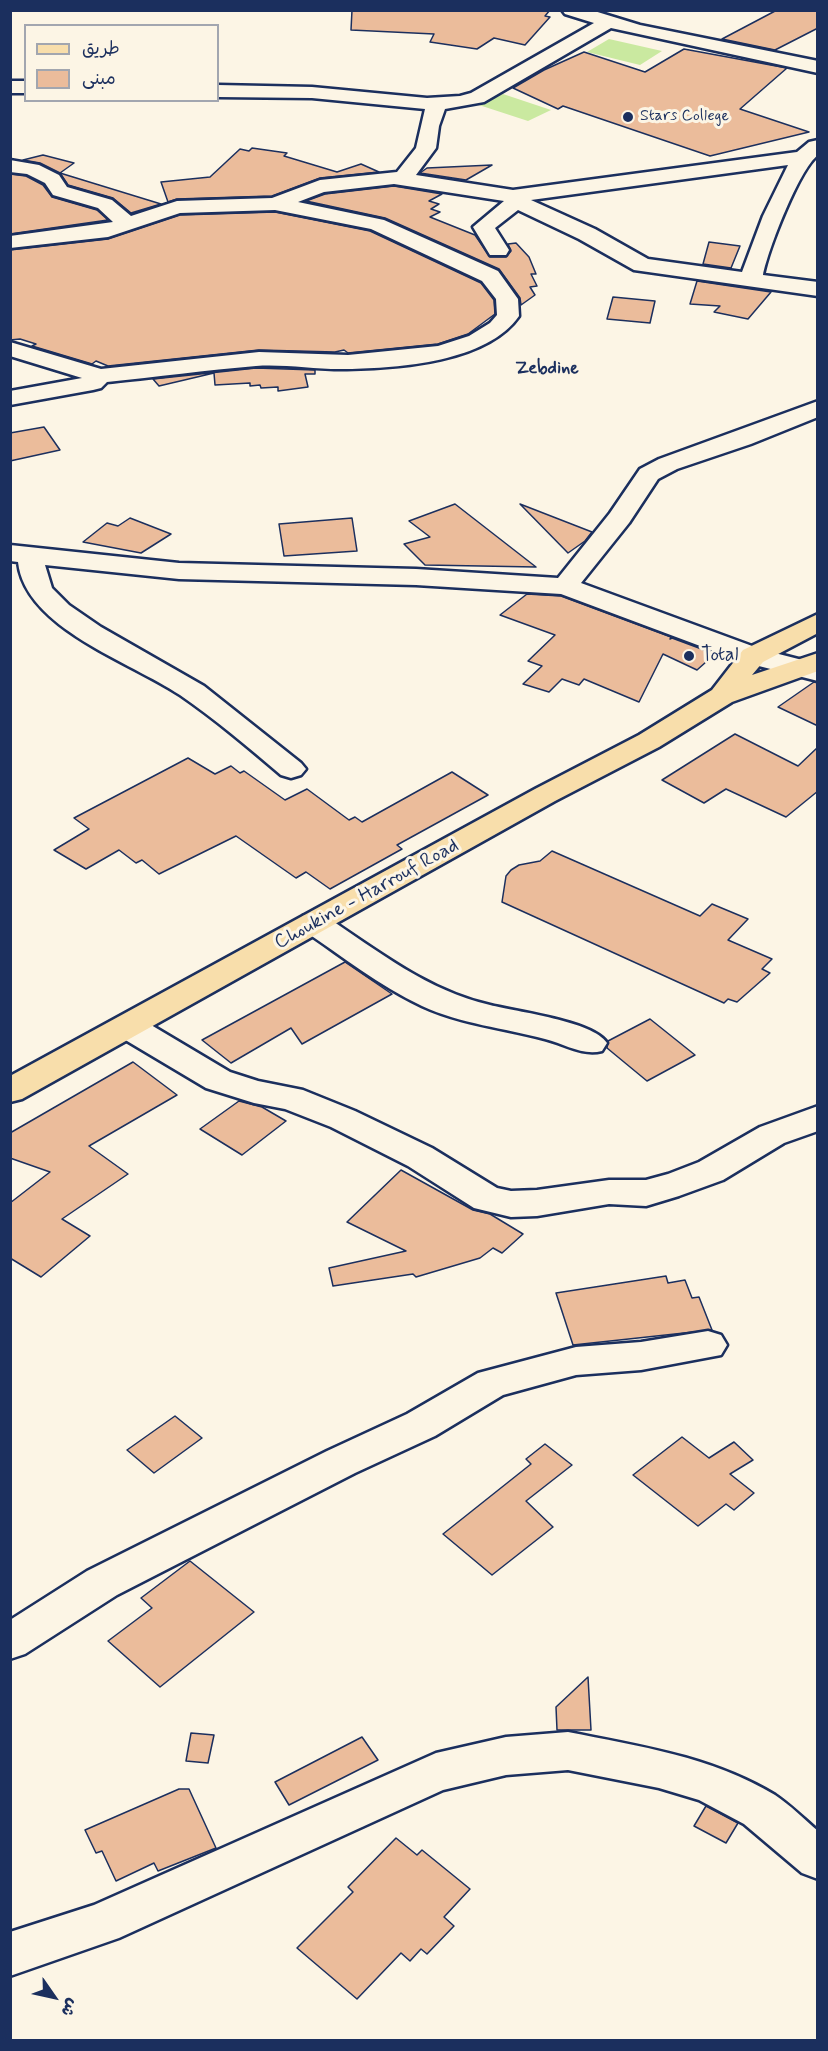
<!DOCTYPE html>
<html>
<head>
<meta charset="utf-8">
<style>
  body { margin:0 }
  #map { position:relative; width:828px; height:2051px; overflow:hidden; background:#fcf5e5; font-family:Mynerve,"Playpen Sans Arabic",sans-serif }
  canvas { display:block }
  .frame { position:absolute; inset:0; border:12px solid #1b2f5e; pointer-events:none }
  .legend { position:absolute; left:24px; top:24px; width:195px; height:78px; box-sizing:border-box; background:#fcf5e5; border:2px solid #a2a6af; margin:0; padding:8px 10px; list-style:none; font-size:18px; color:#1b2f5e }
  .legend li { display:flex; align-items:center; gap:12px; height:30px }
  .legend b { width:30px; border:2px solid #a2a6af }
  .north { position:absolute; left:24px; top:1967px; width:60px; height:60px; -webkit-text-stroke:4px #fcf5e5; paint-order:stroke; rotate:124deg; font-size:16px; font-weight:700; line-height:24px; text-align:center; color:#1b2f5e }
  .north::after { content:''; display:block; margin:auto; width:21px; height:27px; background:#1b2f5e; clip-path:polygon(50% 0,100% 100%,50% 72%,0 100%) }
</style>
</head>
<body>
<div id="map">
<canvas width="828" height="2051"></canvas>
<div class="frame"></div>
<ul class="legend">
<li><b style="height:8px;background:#f8deab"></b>طريق</li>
<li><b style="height:16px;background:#ebbc9b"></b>مبنى</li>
</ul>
<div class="north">ش</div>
</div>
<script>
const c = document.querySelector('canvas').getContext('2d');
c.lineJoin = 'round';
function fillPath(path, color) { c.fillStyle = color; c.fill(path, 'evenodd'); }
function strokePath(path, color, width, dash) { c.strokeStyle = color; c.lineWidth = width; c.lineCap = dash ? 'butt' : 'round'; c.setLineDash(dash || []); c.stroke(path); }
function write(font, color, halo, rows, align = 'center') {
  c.font = font + ' Mynerve,sans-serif'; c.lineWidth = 6; c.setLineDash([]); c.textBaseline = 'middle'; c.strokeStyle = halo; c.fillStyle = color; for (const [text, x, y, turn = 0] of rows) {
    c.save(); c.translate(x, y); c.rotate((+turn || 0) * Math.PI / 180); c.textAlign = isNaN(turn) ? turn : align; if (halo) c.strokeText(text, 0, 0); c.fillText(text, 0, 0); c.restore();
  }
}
fillPath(new Path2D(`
  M609 39 662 51 640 65 587 52Z
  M503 94 551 110 528 121 479 105Z`), '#cae9a0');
const building = new Path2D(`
  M352 10H550L545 16 550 17 525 45 494 38 477 49 430 42 434 34 351 30Z
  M777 10H818V28L775 50 722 39Z
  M684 49 787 68 740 109 809 132 710 156 563 106 558 109 513 88 544 70 584 52 645 72Z
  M252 148 287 153 284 156 337 172 361 164 379 172 320 178 272 196 177 199 168 202 161 182 210 177 240 149 249 151Z
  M43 155 74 163 60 173 40 163 23 160Z
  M492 165 466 180 420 173 427 168Z
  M60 173 161 204 131 213 113 198 68 185Z
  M10 174 26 176 43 185 52 197 97 210 108 220 10 234Z
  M394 186 442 194 429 201 439 204 431 209 440 212 430 217 475 235 490 257H506L511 251 508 244 516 243 529 257 536 274H531L537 286 530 287 535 295 521 305 520 298 499 269 385 218 306 201 325 194Z
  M275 212 370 231 481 283 494 300 495 314 468 334 438 344 348 353 344 350 335 352 259 350 108 366 96 361 92 364 32 346 36 344 20 339 10 340V250L108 239 180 215Z
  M709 242 740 246 731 268 703 264Z
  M697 281 771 292 748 319 714 312 720 306 690 304Z
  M613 297 655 301 650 323 607 319Z
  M256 368 315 370V374H305L308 387 278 391V387L261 388 260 385 250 386V383L215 385 214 373 159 386 153 379 219 372Z
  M44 427 60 450 10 461V433Z
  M455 504 536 567 425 565 404 544 430 537 409 521Z
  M520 504 592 532 585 541 568 553Z
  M130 518 171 534 141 553 83 542 107 523 118 526Z
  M352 518 357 551 284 556 279 524Z
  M527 594 561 596 671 637 670 639 672 638 715 654 697 670 663 654 639 702 584 679 579 685 562 679 549 692 523 684 542 666 528 661 555 635 500 615Z
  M814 682 818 683V726L778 707Z
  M735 734 798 766 818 747V791L786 817 726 789 704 803 662 780Z
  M188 758 215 774 231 766 240 773 244 771 285 800 307 789 349 820 355 817 362 822 452 772 488 795 397 845 402 849 330 889 306 872 296 878 236 836 159 874 142 860 136 863 119 850 86 869 54 850 89 829 74 818Z
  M552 851 700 916 712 904 748 919 728 940 772 959 762 969 770 973 737 1002 728 999 724 1003 502 902 506 876 511 870 519 865 540 861Z
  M345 962 392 994 302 1044 291 1028 231 1063 202 1040Z
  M650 1019 695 1055 647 1081 607 1048 608 1041Z
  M133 1062 177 1095 89 1146 128 1174 62 1219 90 1236 41 1277 10 1258V1203L50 1172 10 1158V1133Z
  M239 1101 262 1107 286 1121 242 1155 200 1129Z
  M401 1170 473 1210 490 1214 523 1234 502 1253 493 1248 480 1258 416 1277 413 1274 333 1286 329 1268 406 1251 347 1222Z
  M666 1276 668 1283 685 1280 692 1298 699 1297 712 1330 573 1345 556 1293Z
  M175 1416 202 1438 154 1473 127 1450Z
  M682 1437 709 1458 734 1442 753 1460 730 1474 754 1493 734 1510 726 1504 698 1526 633 1475Z
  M545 1444 572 1465 526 1501 553 1527 492 1575 443 1534 531 1464 526 1459Z
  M190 1561 254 1612 160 1687 108 1641 152 1608 141 1598Z
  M588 1677 591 1730H557L556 1707Z
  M191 1733 214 1735 208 1763 186 1761Z
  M362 1737 378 1760 289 1805 275 1782Z
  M179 1789H189L216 1848 158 1871 154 1863 116 1881 102 1851 96 1853 85 1830Z
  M706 1806 738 1823 726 1843 694 1826Z
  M396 1838 417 1855 422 1850 470 1889 444 1917 454 1926 427 1954 421 1949 410 1961 401 1953 357 1999 297 1948 353 1892 348 1887Z`);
fillPath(building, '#ebbc9b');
strokePath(building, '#1b2f5e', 1.5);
const minor = new Path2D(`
  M562 10H591L640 25 818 61V73L611 28 484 102 445 109 439 126 436 148 416 175 513 190 797 152 809 142 818 140V155C799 169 768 250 763 275L818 282V296L634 270 579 239 518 210 495 228 509 250 506 255H490L473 227 504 201 394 184 324 192 298 202 384 220 498 271 518 299 519 316C487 362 400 368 347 369 317 370 286 364 256 366 206 370 157 377 107 382L101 388 93 390 10 405V391L82 378 10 356V342L101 369 259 352 348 355 438 346 469 336 490 323 497 315 496 299 482 281 371 229 275 210 180 213 108 237 10 248V236L113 222 98 208 53 195 45 183 27 174 10 172V160L39 165 59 175 67 187 112 200 131 216 177 201 272 198 320 180 397 172 416 148 425 109 312 98 218 97V85L312 87 427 98 460 96 471 93 594 23 565 14ZM788 165 763 216 742 272 648 259 595 229 531 200Z
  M10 81H26V93H10Z
  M818 401V417L751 444 677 469 658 479 629 523 581 583 763 650 818 664V681L743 662 561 594 416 585 179 579 45 565 52 588 69 605 101 627 204 686 301 763 306 769 301 775 291 778 281 775C248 747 215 719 180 695 131 662 25 628 18 562L10 561V545L179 563 416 569 558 578 610 513 640 469 659 459Z
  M314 913 325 916C378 951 428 991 490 1005 517 1012 593 1021 607 1043L602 1051C582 1056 565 1044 545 1039 504 1028 461 1024 422 1006 379 986 342 956 303 930L298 923 303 916Z
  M129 1016 141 1019 230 1072 258 1081 303 1090 355 1111 432 1148 497 1188 511 1191 537 1190 609 1180H646L668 1174 699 1162 760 1127 818 1106V1131L784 1143 723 1180 679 1196 646 1206 609 1204 537 1216 511 1217 474 1208 408 1166 331 1127 285 1109 254 1103 206 1088 117 1035 112 1027 117 1019Z
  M708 1331 721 1335 727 1345 721 1355 641 1370 576 1375 503 1395 435 1436 355 1473 117 1595 25 1654 10 1659V1620L87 1571 327 1451 407 1414 478 1373 576 1347 641 1342Z
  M568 1732C639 1746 712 1757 775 1795 790 1805 804 1819 818 1831V1879L802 1873 744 1824 699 1800 659 1788 568 1770 506 1775 443 1790 119 1938 10 1976V1932L94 1905 436 1753 506 1737Z`);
const major = new Path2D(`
  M818 614V633L763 662 752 675 818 653V671L732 702 659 747 555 801 22 1099 10 1102V1076L535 789 639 735 712 690 743 650Z`);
strokePath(minor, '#1b2f5e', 5);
strokePath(major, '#1b2f5e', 5);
fillPath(minor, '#fcf5e5');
fillPath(major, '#f8deab');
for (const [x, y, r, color] of [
  [628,117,6,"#1b2f5e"],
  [689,656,6,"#1b2f5e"]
]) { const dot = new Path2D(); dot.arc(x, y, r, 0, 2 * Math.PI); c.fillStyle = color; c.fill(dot); strokePath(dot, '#fcf5e5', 2); }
write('16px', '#1b2f5e', '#fcf5e5', [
  ["Stars College",640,117]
], 'left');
write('bold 18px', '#1b2f5e', '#fcf5e5', [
  ["Zebdine",547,369]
]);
write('20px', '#1b2f5e', '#fcf5e5', [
  ["Total",701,656]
], 'left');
write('20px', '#1b2f5e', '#fcf5e5', [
  ["Choukine - Harrouf Road",367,895,-29]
]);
</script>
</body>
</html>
